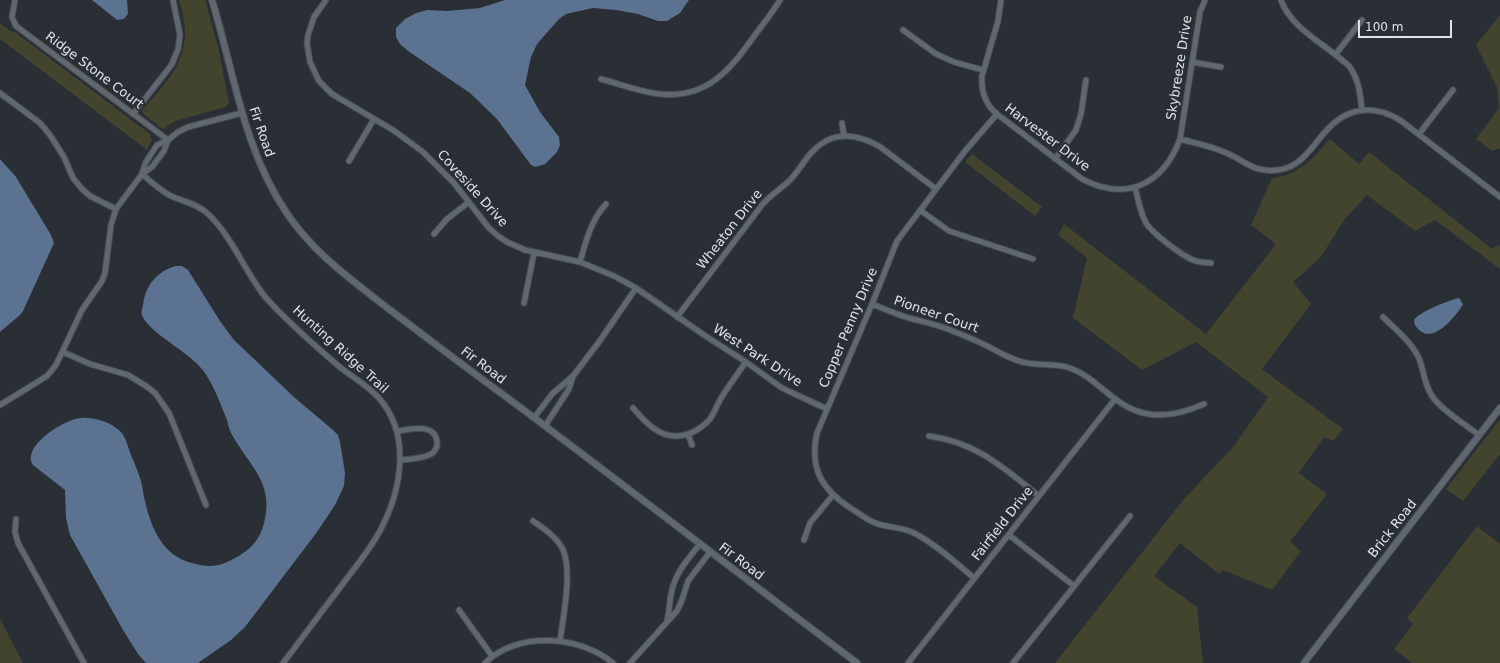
<!DOCTYPE html>
<html>
<head>
<meta charset="utf-8">
<style>
  body { margin:0 }
  #map { position:relative; width:1500px; height:663px; overflow:hidden; background:#292f35; font-family:"DejaVu Sans",sans-serif }
  canvas { display:block }
  .scale { position:absolute; left:1358px; top:20px; width:94px; height:18px; box-sizing:border-box; border:2px solid #e0e3e8; border-top:0; padding-left:5px; font-size:12px; line-height:14px; white-space:nowrap; color:#e0e3e8; -webkit-text-stroke:3px #292f35; paint-order:stroke }
</style>
</head>
<body>
<div id="map">
<canvas width="1500" height="663"></canvas>
<div class="scale">100 m</div>
</div>
<script>
const c = document.querySelector('canvas').getContext('2d');
c.lineJoin = 'round';
function fillPath(path, color) { c.fillStyle = color; c.fill(path, 'evenodd'); }
function strokePath(path, color, width, dash) { c.strokeStyle = color; c.lineWidth = width; c.lineCap = dash ? 'butt' : 'round'; c.setLineDash(dash || []); c.stroke(path); }
function write(font, color, halo, rows, align = 'center') {
  c.font = font + ' "DejaVu Sans",sans-serif'; c.lineWidth = 4; c.setLineDash([]); c.textBaseline = 'middle'; c.strokeStyle = halo; c.fillStyle = color; for (const [text, x, y, turn = 0] of rows) {
    c.save(); c.translate(x, y); c.rotate((+turn || 0) * Math.PI / 180); c.textAlign = isNaN(turn) ? turn : align; if (halo) c.strokeText(text, 0, 0); c.fillText(text, 0, 0); c.restore();
  }
}
fillPath(new Path2D(`
  M179 0H205L218 47 229 103 226 107 175 121 164 129 161 128 144 114 142 111C147 103 154 97 160 90 185 60 191 38 179 0Z
  M1500 15V148L1492 151 1476 139 1499 108 1497 87 1476 45Z
  M0 23 10 31 16 33 150 134 152 140 147 150 0 39Z
  M1330 139 1359 164 1369 152 1492 249 1500 245V269L1435 220 1415 231 1367 195 1344 220 1321 257 1293 282 1311 304 1262 369 1343 429 1333 441 1324 437 1299 473 1327 494 1290 542 1301 551 1272 590 1223 570 1219 574 1180 543 1154 576 1197 607 1203 663H1055L1184 499 1234 446 1268 397 1196 342 1142 370 1073 318 1087 258 1058 235 1064 224 1206 334 1276 244 1251 225 1272 178C1300 175 1312 159 1330 139Z
  M972 154 1042 207 1035 216 965 162Z
  M1500 419V454L1463 501 1446 489Z
  M1477 526 1500 544V663H1412L1394 649 1413 624 1407 618Z
  M0 619 23 663H0Z`), '#43442e');
fillPath(new Path2D(`
  M92 0H127L128 14 124 19 117 20Z
  M505 0H689L680 13 667 21H658L638 14 616 10 593 8 566 14 559 19 537 44 531 57 525 85 540 112 559 137 560 145 557 152 545 164 535 167 531 165 497 119 470 93 408 51 400 44 396 37V28L405 19 416 13 427 10 447 11 480 8Z
  M0 159 16 177 51 235 54 243 23 311 20 315 0 332Z
  M176 266H182L188 270 220 321 234 340 295 398 333 430 338 435 340 442 345 473 344 486 335 505 317 532 245 627 231 640 198 663H146L138 654 123 630 70 535 66 518 65 490 33 465C21 446 65 419 81 418 94 417 110 422 120 431 126 437 128 447 131 455 135 464 138 472 141 481 143 488 143 495 145 501 151 528 163 556 192 563 209 568 219 567 235 558 250 550 260 540 264 523 275 482 248 465 231 433 229 429 228 424 227 420 221 405 214 386 205 373 192 353 148 333 142 315 141 312 142 308 143 305 145 286 157 271 176 266Z
  M1459 298 1463 304C1457 315 1436 341 1422 332 1417 329 1414 325 1414 320 1419 312 1449 300 1459 298Z`), '#5b7290');
const minor = new Path2D(`
  M15 0 12 17 16 26 168 140
  M326 0 314 17 308 35 307 43 310 62 319 81 332 94 393 130 423 152 454 183 489 228 498 236 507 242 525 250 580 262 614 276 636 288 704 335 746 362 782 388 827 409
  M1001 0 998 21 982 76C981 91 985 104 997 114L1082 179C1126 202 1163 185 1180 139L1200 12 1205 0
  M1281 0C1291 29 1327 45 1349 66 1359 79 1360 94 1362 110
  M903 30 936 54 954 62 983 70
  M1336 54 1362 20
  M1192 62 1221 67
  M601 79C620 84 640 92 660 94 707 99 730 70 755 35 763 24 773 12 780 0
  M0 93 40 123 50 135 64 157 73 178 82 189 90 196 116 209
  M133 114 166 72 172 64 178 49 180 35 173 0
  M842 123 844 136
  M1419 134 1453 90
  M1180 139C1195 143 1210 146 1224 152 1245 160 1252 173 1278 170 1302 167 1311 147 1326 131 1347 107 1373 104 1400 120L1500 197
  M1055 159 1076 130 1081 114 1086 80
  M349 161 374 119
  M142 173 146 162 157 145 168 140 178 132 188 127 242 113
  M142 174C151 182 161 191 171 196 184 202 196 203 207 213 233 237 244 271 266 298 289 323 315 346 341 368 354 378 368 386 379 398 411 435 402 488 381 529 369 552 351 572 336 593 318 616 301 640 283 663
  M1135 187C1138 199 1140 212 1146 223 1152 233 1181 255 1193 260 1199 263 1205 262 1211 263
  M920 210 949 231 1033 259
  M434 234 447 219 469 202
  M580 262C586 241 591 220 606 204
  M524 303 534 253
  M872 304C884 309 896 314 909 318 924 322 940 325 955 332 968 337 980 342 991 348 1000 353 1009 358 1019 361 1035 367 1053 362 1070 368 1098 378 1114 408 1148 414 1168 417 1185 412 1204 404
  M677 317 762 205C770 195 781 189 790 180 799 171 804 160 813 151 833 130 856 134 879 146L936 189
  M1383 317C1396 330 1414 344 1420 361 1424 373 1425 386 1432 396 1441 410 1466 425 1479 435
  M63 352 90 364 128 375 146 386 155 393 169 413 206 505
  M0 405 47 376 56 365 82 310 102 281 105 273 111 225 116 209 142 174 152 167 164 151 168 140
  M633 408C649 427 666 444 693 432 699 429 705 425 710 419 715 412 718 402 723 395 730 384 738 373 746 362
  M534 418 552 394 573 376 599 342 636 288
  M545 426 569 389 573 376
  M397 431C409 430 434 422 437 441 438 446 435 452 431 454 423 459 409 459 400 460
  M688 434 692 445
  M929 436C976 442 1004 468 1039 496
  M16 519 15 532 18 543 84 663
  M533 521C543 528 554 535 561 546 574 566 563 617 560 641
  M1009 535 1074 586
  M804 540 810 523 833 495
  M974 578C956 563 937 545 916 534 904 527 891 528 878 524 868 521 860 514 852 509 822 490 809 469 817 433L872 304 897 241 965 151 997 114
  M459 610 492 656
  M667 621C670 610 669 600 672 590 676 572 689 558 700 544
  M485 663C517 631 579 635 613 663
  M630 663 677 611 682 600 688 581 710 552
  M908 663 1115 399
  M1013 663 1130 516`);
const tertiary = new Path2D(`
  M212 0C234 72 243 148 286 212 313 253 352 280 390 310 430 340 469 370 509 399 626 486 741 576 857 663
  M1304 663 1500 408`);
strokePath(minor, '#484c52', 7);
strokePath(tertiary, '#484c52', 8);
strokePath(minor, '#61676f', 5);
strokePath(tertiary, '#61676f', 6);
write('13px', '#e0e3e8', '#292f35', [
  ["Skybreeze Drive",1180,68,-81],
  ["Ridge Stone Court",94,71,37],
  ["Fir Road",261,132,71],
  ["Harvester Drive",1047,138,37],
  ["Coveside Drive",472,189,48],
  ["Wheaton Drive",730,230,-52],
  ["Pioneer Court",936,315,19],
  ["Copper Penny Drive",849,328,-67],
  ["Hunting Ridge Trail",340,350,42],
  ["West Park Drive",757,356,33],
  ["Fir Road",483,366,37],
  ["Fairfield Drive",1003,524,-52],
  ["Brick Road",1393,529,-52],
  ["Fir Road",741,562,37]
]);
</script>
</body>
</html>
